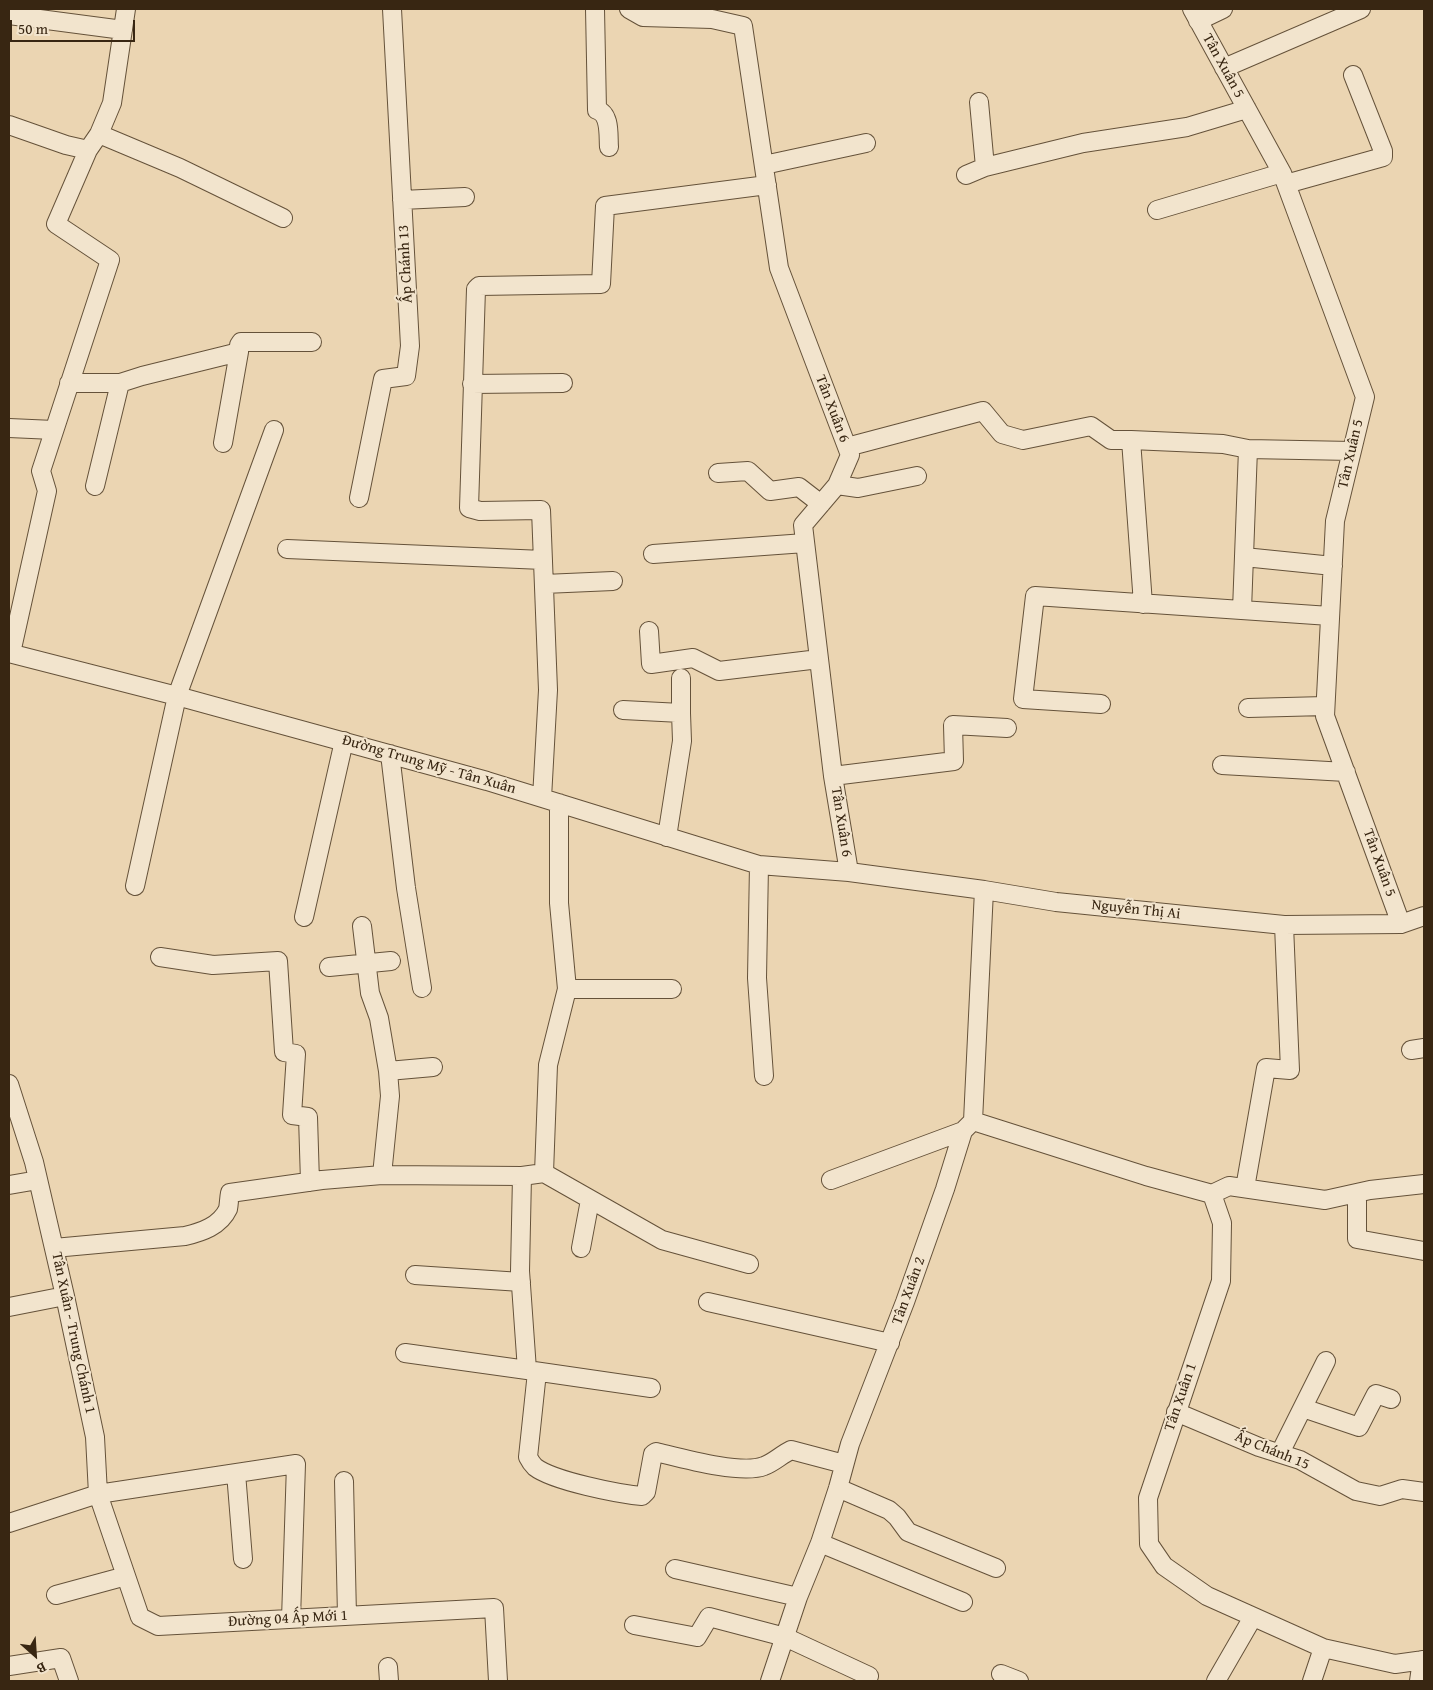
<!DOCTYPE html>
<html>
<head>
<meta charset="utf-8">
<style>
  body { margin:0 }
  #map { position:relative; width:1433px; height:1690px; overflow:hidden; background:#ebd5b2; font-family:"Gentium Book Plus",serif }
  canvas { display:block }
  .frame { position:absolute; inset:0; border:10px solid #382612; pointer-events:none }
  .north { position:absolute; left:10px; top:1630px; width:50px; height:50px; -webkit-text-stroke:4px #f2e4cd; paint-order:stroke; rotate:154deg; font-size:14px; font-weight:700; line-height:20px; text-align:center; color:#382612 }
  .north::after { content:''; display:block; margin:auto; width:18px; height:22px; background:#382612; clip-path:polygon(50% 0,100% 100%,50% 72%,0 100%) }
  .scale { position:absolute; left:10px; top:20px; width:125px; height:22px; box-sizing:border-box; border:2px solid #382612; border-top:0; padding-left:6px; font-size:15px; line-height:18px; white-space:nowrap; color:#382612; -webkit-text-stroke:4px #f2e4cd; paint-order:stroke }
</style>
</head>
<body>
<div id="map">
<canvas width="1433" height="1690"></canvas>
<div class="frame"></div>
<div class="north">B</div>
<div class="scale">50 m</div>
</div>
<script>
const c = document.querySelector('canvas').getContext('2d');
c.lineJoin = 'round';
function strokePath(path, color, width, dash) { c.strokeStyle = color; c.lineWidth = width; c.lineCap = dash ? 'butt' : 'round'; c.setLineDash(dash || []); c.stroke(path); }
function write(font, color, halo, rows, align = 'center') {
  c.font = font + ' "Gentium Book Plus",serif'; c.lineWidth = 4; c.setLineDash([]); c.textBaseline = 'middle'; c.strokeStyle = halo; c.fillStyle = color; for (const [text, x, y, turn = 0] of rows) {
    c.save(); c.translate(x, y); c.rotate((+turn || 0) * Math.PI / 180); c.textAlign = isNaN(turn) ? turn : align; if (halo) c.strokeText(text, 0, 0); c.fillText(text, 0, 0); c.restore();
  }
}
const minor = new Path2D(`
  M595 9 597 110C611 114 608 136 609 147
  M629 9 643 17 712 19 743 26 779 268 850 455 837 485 803 525 833 776 849 872
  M1192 9 1282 173 1365 397 1335 521 1325 716 1401 924
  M9 15 123 30
  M1198 21 1223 9
  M1224 68 1361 9
  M979 102 985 167
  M9 125 66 145 88 150 99 134 112 103 126 9
  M99 134 180 168 283 218
  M764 165 866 143
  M966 175 985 167 1083 143 1187 127 1247 109
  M1286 184 1383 157V151L1353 75
  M402 200 465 197
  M1157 210 1282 173
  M69 383H120L142 376 239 352V345L241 342H312
  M472 384 563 383
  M9 428 54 430
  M223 443 239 352
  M847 447 983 411 1002 434 1023 440 1091 426 1111 440H1131
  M1248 449 1352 451
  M718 473 748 471 770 491 799 487 821 504
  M837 485 858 488 917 476
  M95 486 120 383
  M359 498 383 379 406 376 410 346 392 9
  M287 549 543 560
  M653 554 805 543
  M1244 557 1333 566
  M544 584 613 581
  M1143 604 1131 440 1223 444 1248 449 1242 610
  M649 631 651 664 693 658 719 671 819 659
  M9 653 177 696 487 781 759 865 849 872 984 890 1056 902 1284 925 1401 924 1424 916
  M11 653 47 491 41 471 110 260 56 224 88 150
  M681 678V713
  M1101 704 1023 699 1035 596 1330 616
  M1248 708 1325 706
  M623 710 681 713 682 741 667 837
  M390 754 406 888 422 988
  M1222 765 1346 772
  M833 776 954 761 953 725 1007 728
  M542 798 548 690 541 510 480 511 469 508 476 289 479 286 601 284 605 206 767 185
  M559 803V903L567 989 548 1065 544 1173 662 1240 749 1264
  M759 865 757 978 764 1076
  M135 886 177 696 274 430
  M304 917 344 741
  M362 926 370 993 379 1018 388 1071 390 1096 382 1175
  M160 957 213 965 278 961 284 1052 296 1054 292 1115 308 1117 310 1182
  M329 967 391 961
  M567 989H672
  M1411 1050 1424 1048
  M388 1071 433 1067
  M9 1084 34 1162 65 1296 95 1437 98 1494 140 1617 158 1626 494 1608 498 1681
  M973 1121 1146 1176 1212 1194 1222 1223 1221 1281 1148 1498 1149 1544 1164 1566 1207 1596 1323 1648 1395 1664 1424 1660
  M522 1176 520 1271 527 1370 651 1388
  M831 1180 963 1131
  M9 1185 38 1180
  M1245 1188 1266 1068 1290 1070 1284 925
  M1357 1193V1239L1424 1251
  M1212 1194 1229 1186 1325 1200 1370 1190 1424 1184
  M54 1248 185 1236C202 1232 220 1226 228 1209 229 1204 229 1198 230 1193L322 1180 382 1175 522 1176 544 1173
  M581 1248 590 1200
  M415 1275 521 1282
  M708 1302 890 1343
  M9 1307 65 1296
  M405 1353 527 1370
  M537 1372 528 1457C530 1461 533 1465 535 1467 553 1481 619 1494 642 1496L646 1492 653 1454 656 1452C681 1458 741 1475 764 1466 773 1463 781 1455 791 1450L844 1464
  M1303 1408 1359 1427 1376 1394 1391 1399
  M1176 1412 1259 1447 1300 1460 1356 1491 1380 1496 1402 1489 1424 1492
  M1280 1453 1326 1361
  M236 1473 243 1559
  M344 1481 347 1616
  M838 1488 889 1510 897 1517 908 1532 996 1568
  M9 1523 98 1494 296 1464 291 1619
  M820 1543 963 1602
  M675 1569 798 1597
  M56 1595 126 1576
  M634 1625 697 1637 709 1617 785 1637 869 1676
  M9 1666 61 1658 69 1681
  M388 1667 389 1681
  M1001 1674 1019 1681
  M770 1681 798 1597 820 1543 838 1488 850 1444 905 1302 945 1189 963 1131 973 1121 984 890
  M1216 1681 1253 1617
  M1312 1681 1323 1648
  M1419 1681 1422 1660`);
strokePath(minor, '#65523a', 20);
strokePath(minor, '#f2e4cd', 18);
write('15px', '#382612', '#f2e4cd', [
  ["Tân Xuân 5",1223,66,61],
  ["Ấp Chánh 13",406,264,-93],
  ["Tân Xuân 6",832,409,69],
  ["Tân Xuân 5",1351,454,-77],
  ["Đường Trung Mỹ - Tân Xuân",429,765,16],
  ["Tân Xuân 6",841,822,81],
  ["Tân Xuân 5",1379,863,70],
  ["Nguyễn Thị Ai",1136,910,6],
  ["Tân Xuân 2",909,1291,-70],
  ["Tân Xuân - Trung Chánh 1",73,1333,78],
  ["Tân Xuân 1",1181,1397,-71],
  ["Ấp Chánh 15",1272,1451,22],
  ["Đường 04 Ấp Mới 1",288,1619,-3]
]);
</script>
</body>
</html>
